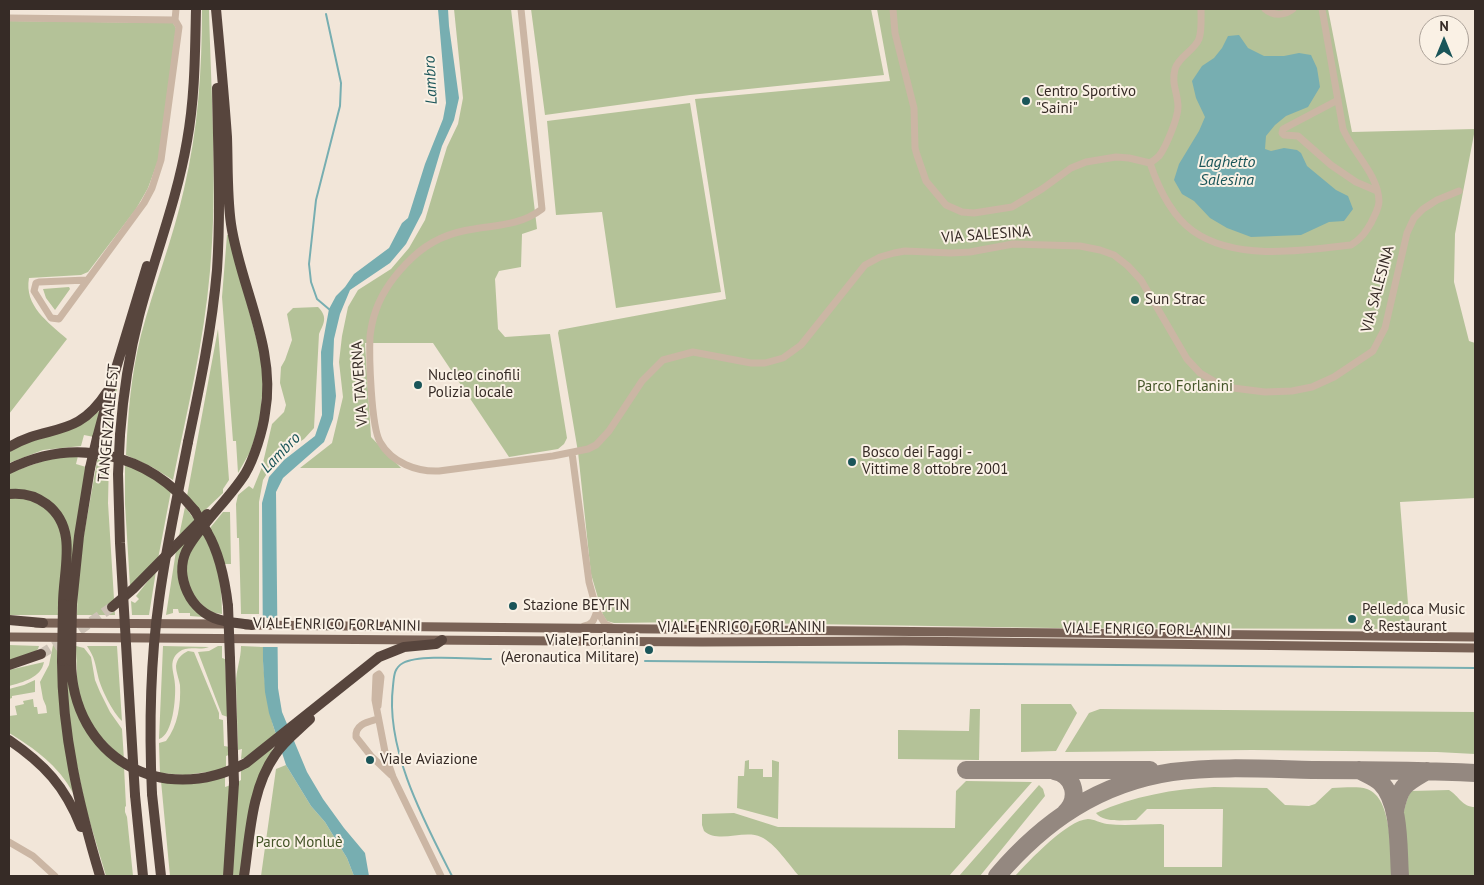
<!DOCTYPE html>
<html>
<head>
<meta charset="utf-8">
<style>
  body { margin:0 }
  #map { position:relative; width:1484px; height:885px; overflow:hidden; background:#f2e6d9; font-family:"PT Sans",sans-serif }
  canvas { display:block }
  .frame { position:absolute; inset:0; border:10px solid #362b26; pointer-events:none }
  .north { position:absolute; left:1419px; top:15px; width:50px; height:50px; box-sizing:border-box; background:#faf1e5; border:1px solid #aca299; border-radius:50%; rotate:0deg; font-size:14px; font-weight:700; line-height:20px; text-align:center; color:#362b26 }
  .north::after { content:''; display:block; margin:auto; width:18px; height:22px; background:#1a5559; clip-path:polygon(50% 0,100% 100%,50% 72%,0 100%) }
</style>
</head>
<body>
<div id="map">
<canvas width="1484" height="885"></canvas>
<div class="frame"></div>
<div class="north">N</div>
</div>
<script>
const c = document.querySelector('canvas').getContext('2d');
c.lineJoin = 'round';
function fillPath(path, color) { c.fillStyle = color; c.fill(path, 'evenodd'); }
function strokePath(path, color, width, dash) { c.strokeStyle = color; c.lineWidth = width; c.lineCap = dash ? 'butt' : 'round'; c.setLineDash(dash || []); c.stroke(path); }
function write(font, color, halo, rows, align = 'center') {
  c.font = font + ' "PT Sans",sans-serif'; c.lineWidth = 4; c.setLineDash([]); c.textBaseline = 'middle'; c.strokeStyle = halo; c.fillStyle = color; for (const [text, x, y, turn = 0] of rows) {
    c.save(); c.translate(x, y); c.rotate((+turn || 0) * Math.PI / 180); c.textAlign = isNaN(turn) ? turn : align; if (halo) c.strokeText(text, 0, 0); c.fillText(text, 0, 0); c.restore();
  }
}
fillPath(new Path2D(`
  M202 9H209C211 96 218 184 210 271 204 342 187 411 173 480L152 467 126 455C128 414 131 374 141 335 154 286 173 239 184 189 198 130 202 70 202 9Z
  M454 9H511L537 229 522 234 521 267 499 271 495 279 498 329 505 337 550 334 567 438 564 444 558 449 509 457 433 343H365L371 437 401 468H300L332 443 343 397 339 362 342 336 348 307 358 290 391 269 409 248 425 220 447 147 458 124 463 98Z
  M531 9H871L884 75 690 95 545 115Z
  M877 9H1328L1352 132 1475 129 1455 234 1454 282 1469 341 1475 343V498L1400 502 1410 629 1055 628 687 622 614 623 607 621 603 615 591 574 578 452 558 333 559 330 726 299 695 99 890 81Z
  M9 21 173 23 176 28 159 158 148 188 136 209 88 272 81 275 29 278C24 306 48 322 67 339L9 414Z
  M690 103 721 292 616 308 602 212 556 215 547 121Z
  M227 235H229L264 368 260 422 250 452 238 473 236 441H233L222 297Z
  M69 287 70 289 55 310 46 298 43 289Z
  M318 307C328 317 324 323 319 334L314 428 304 439 280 455 277 462 271 467 263 480 259 502V614H241L239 538H237L236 504 238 495 249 486 253 489 262 467 272 424 284 412 286 405 280 383 281 367 285 360 292 340 287 314 293 308Z
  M218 329 229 480 223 489V493L202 513 187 496Z
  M116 381 118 382 110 432 109 451 100 449Z
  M99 411 101 412 94 437 84 435 81 446 43 450 9 463V449L82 424Z
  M78 456 76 464 86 467 70 582 57 508 9 489V473L49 459Z
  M98 456 109 459 108 503 115 615H77L78 568Z
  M125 463 142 470 171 491 158 559 130 586 125 504Z
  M9 496C17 496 24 498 31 500 80 514 58 581 58 615H9Z
  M185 507 195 520 179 536Z
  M223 512H230L231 564H224L210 528Z
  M203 532C217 562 222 580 222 614L209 612 192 594 187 577V558Z
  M186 541 180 567 203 617 190 616V613H179L178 609H173V613L166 615 176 551Z
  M156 571 149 615H132L131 601 135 603 139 599 136 596Z
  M9 645 39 646 38 649 35 652 9 661Z
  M53 645 57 646 73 793C59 766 34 748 9 733V716L17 715 15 706 24 704 23 701 33 699 34 707H37L38 714 47 713 46 706 43 699 40 682 49 665Z
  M76 646 84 648 91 657 95 680 100 692 110 712 122 729 124 760 95 731 80 701 77 678Z
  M87 646H117L122 721C113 713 100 687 98 676 95 663 95 658 87 646Z
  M163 646 209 647C199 651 188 645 179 652 167 661 175 674 175 685 176 698 173 735 159 739Z
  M218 646H222V658L225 659 228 717 222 715 198 652 209 651Z
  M241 646 263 647C263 677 267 707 276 735L245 758 241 759 242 749 238 750 236 683C236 670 241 659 241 646Z
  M188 651 194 652 219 713V719L223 720 224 746 230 747 231 754 226 756V768L221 770 185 775 160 773 159 743 166 741C178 726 181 704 180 685 179 679 176 672 176 666 177 658 182 654 188 651Z
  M44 662C41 678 23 682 9 686V670Z
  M66 678H68C72 713 93 750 124 767L126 806 125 807V812L127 817 133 876H106L86 809 71 737Z
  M35 680V692L12 696V698L9 699V689L24 685Z
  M1021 704H1071L1077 713 1056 751 1021 752Z
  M970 709H980L979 760 898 759V730L969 731Z
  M1100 709 1475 712V754L1437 752 1252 750 1065 752 1089 713Z
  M274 746 263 770 242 876H232L238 782 241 780V770Z
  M749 760V769H763V777H772V760L779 762 778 819 737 808 738 776H744L745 761Z
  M286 765 311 806 325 822 347 858 354 876H261L276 769Z
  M225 774V787L231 785 226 876H170L161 781Z
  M966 781 1032 782 949 876H799C789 865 775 843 761 837 744 829 719 844 704 831L702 825V814L734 813 778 827 955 828 956 791Z
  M1039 785 1043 789 1045 796 980 876H959Z
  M1214 787 1267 788 1285 805 1309 806 1315 804 1332 788C1343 788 1357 786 1367 789 1393 798 1390 854 1392 876H1015C1029 861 1067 820 1088 819 1094 819 1100 823 1107 824 1125 826 1143 824 1161 824L1164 825V867H1222L1223 809H1147L1136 820C1124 820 1103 823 1096 813 1134 796 1173 789 1214 787Z
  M1449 790C1459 796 1462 807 1475 807V876H1407C1404 848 1397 817 1411 791Z`), '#b4c298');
fillPath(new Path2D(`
  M438 9H448L449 26 459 98 454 120 442 146 422 213 406 244 390 263 350 290 340 314 334 339 333 364 336 396 333 419 324 442 283 478 276 492 278 688 282 712 307 772 323 799 344 828 365 853 369 876H354L347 858 325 822 311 806 286 765 269 713 265 692 263 661 262 503 269 477 284 460 315 436 322 415 321 352 329 309 336 296 345 287 354 274 389 248 402 223 408 218 425 164 443 119 446 103Z
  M1239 35 1248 48 1264 56H1284L1299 53 1311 55 1317 68 1320 87 1308 107 1286 116 1275 125 1266 136 1265 149 1271 151 1284 148 1297 150 1301 153 1307 166 1336 190 1348 196 1353 209 1344 221 1329 222 1301 235 1251 237 1227 228 1210 218 1194 201 1182 194 1174 180 1179 164 1199 131 1205 117 1196 98 1192 81 1202 66 1214 58 1222 48 1228 36Z`), '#77aeb1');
fillPath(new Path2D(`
  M260 618H279V647H260Z`), '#f2e6d9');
strokePath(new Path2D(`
  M326 14 341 83 340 106 316 200 309 264 311 282 317 299 330 310
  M645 661 1475 668
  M452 876C424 821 385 749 393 686 394 676 394 668 403 663 419 654 471 659 491 659`), '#77aeb1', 2);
strokePath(new Path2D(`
  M966 770H1150
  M1359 770C1366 774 1374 777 1380 782 1401 802 1398 849 1400 876
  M1054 771C1075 775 1080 799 1065 813
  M1395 811C1400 785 1405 784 1427 771
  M997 876C1044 821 1099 783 1172 772 1218 766 1266 769 1312 770 1367 770 1421 770 1475 773`), '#948880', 18);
strokePath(new Path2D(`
  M41 654 77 632 112 607`), '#ccc1b5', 10, [10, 5]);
strokePath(new Path2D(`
  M521 9 542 209C521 225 499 225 474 229 451 232 430 241 413 257 397 272 383 290 376 310 373 318 371 328 370 336 369 356 371 426 380 442 392 463 417 472 439 471L553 456 588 449 596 445 609 431 642 381 663 360 693 352 751 363H765L783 358 801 345 865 265 880 257 894 253 905 251 951 253 970 252 1013 244 1080 246 1100 250 1114 255 1128 266 1141 280 1187 359 1200 373 1217 383 1233 388 1265 392 1292 391 1312 387 1334 377 1373 351 1385 328 1407 233 1414 218 1423 209 1437 200 1459 191
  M893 9 895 33 914 108 915 148 917 155 926 181 946 205 962 212 974 213 1012 207 1042 189 1071 168 1086 162 1116 157 1129 158 1150 163C1153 161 1156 159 1159 156 1166 147 1178 118 1178 107 1178 93 1171 84 1175 69 1179 56 1194 51 1199 39 1202 30 1201 18 1201 9
  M1265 9C1273 16 1284 16 1293 9
  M9 18 175 20
  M1338 100 1283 129 1282 133 1284 135 1298 136 1331 165 1356 182 1377 191
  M1150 163C1158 187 1172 216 1193 231 1235 261 1302 251 1351 245 1361 239 1365 233 1371 223 1374 216 1379 209 1379 201 1378 174 1353 153 1343 129L1322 9
  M87 280 39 282 36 283 34 291 51 318 59 319 144 203 152 188 161 160 179 27 175 20 176 9
  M572 453 589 582 597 611 605 624 614 628
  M584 626C593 625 594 619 597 611
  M378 706 381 677 379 674 376 676 375 700 386 757 393 777 441 876
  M378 719C368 722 355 724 356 737L371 756 391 775
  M9 842 33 856 55 876`), '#cbb6a4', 7);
strokePath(new Path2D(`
  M36 623 228 624
  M246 625 1475 637
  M9 637 702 642 904 641 1475 648`), '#796256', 9);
strokePath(new Path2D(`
  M216 9C220 52 224 94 227 137 228 166 227 196 231 224 240 286 277 349 265 413 263 430 254 459 245 474 229 499 205 520 189 546 173 571 187 607 214 618 226 623 240 623 252 625
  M120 435C123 395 129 355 139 316 154 258 177 200 187 141 195 97 195 53 196 9
  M97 438 114 375 147 266
  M188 442C200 385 212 328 217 270 221 209 218 149 217 88
  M9 447C49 423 76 440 107 392
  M9 469C76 436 148 453 195 511
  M9 494C37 491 62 509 66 538 69 559 63 582 63 604
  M207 532C220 554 225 580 228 606
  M72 604 79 536 90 468
  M112 607 133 589 207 514
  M9 620 43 623
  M230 659 233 753
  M62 661C62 734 79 806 100 876
  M71 661C72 757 161 808 246 763L379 657 404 647 436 644 442 640
  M9 665 41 654
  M9 740C44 764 65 786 81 827
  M152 794 161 876
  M135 795 143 876
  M228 876 234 783
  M244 876C250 836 251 789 275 755 284 741 299 730 310 719`), '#57453d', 10);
strokePath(new Path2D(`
  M120 435 118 474 120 543 135 795
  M90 468 97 438
  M195 511 207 532
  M228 606 230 659
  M62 661 63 604
  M71 661 72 604
  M233 753 234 783
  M152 794C149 729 150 664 159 600 166 547 178 494 188 442`), '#57453d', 10);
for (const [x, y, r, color] of [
  [1026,101,5,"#1a5559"],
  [1135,300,5,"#1a5559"],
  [418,385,5,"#1a5559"],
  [852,462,5,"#1a5559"],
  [513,606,5,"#1a5559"],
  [1352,619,5,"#1a5559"],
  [649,650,5,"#1a5559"],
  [370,760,5,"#1a5559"]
]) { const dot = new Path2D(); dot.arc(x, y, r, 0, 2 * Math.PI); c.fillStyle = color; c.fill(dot); strokePath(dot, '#faf1e5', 2); }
write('15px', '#362b26', '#faf1e5', [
  ["Centro Sportivo",1036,92],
  ["\"Saini\"",1036,109],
  ["Sun Strac",1145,300],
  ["Nucleo cinofili",428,376],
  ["Polizia locale",428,393],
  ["Bosco dei Faggi -",862,453],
  ["Vittime 8 ottobre 2001",862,470],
  ["Stazione BEYFIN",523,606],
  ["Pelledoca Music",1362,610],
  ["& Restaurant",1362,627],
  ["Viale Forlanini",639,641,"right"],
  ["(Aeronautica Militare)",639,658,"right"],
  ["Viale Aviazione",380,760]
], 'left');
write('15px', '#362b26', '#faf1e5', [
  ["VIA SALESINA",986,235,-4],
  ["VIA SALESINA",1378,289,-75],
  ["VIA TAVERNA",360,384,-94],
  ["TANGENZIALE EST",109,423,-85],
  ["VIALE ENRICO FORLANINI",337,625,1],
  ["VIALE ENRICO FORLANINI",742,628],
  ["VIALE ENRICO FORLANINI",1147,630,1]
]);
write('15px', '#455529', '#faf1e5', [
  ["Parco Forlanini",1185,387],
  ["Parco Monluè",299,843]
]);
write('italic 16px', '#1a5559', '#faf1e5', [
  ["Lambro",431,80,-93],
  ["Laghetto",1227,162],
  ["Salesina",1227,180],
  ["Lambro",281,453,-46]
]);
</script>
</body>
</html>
